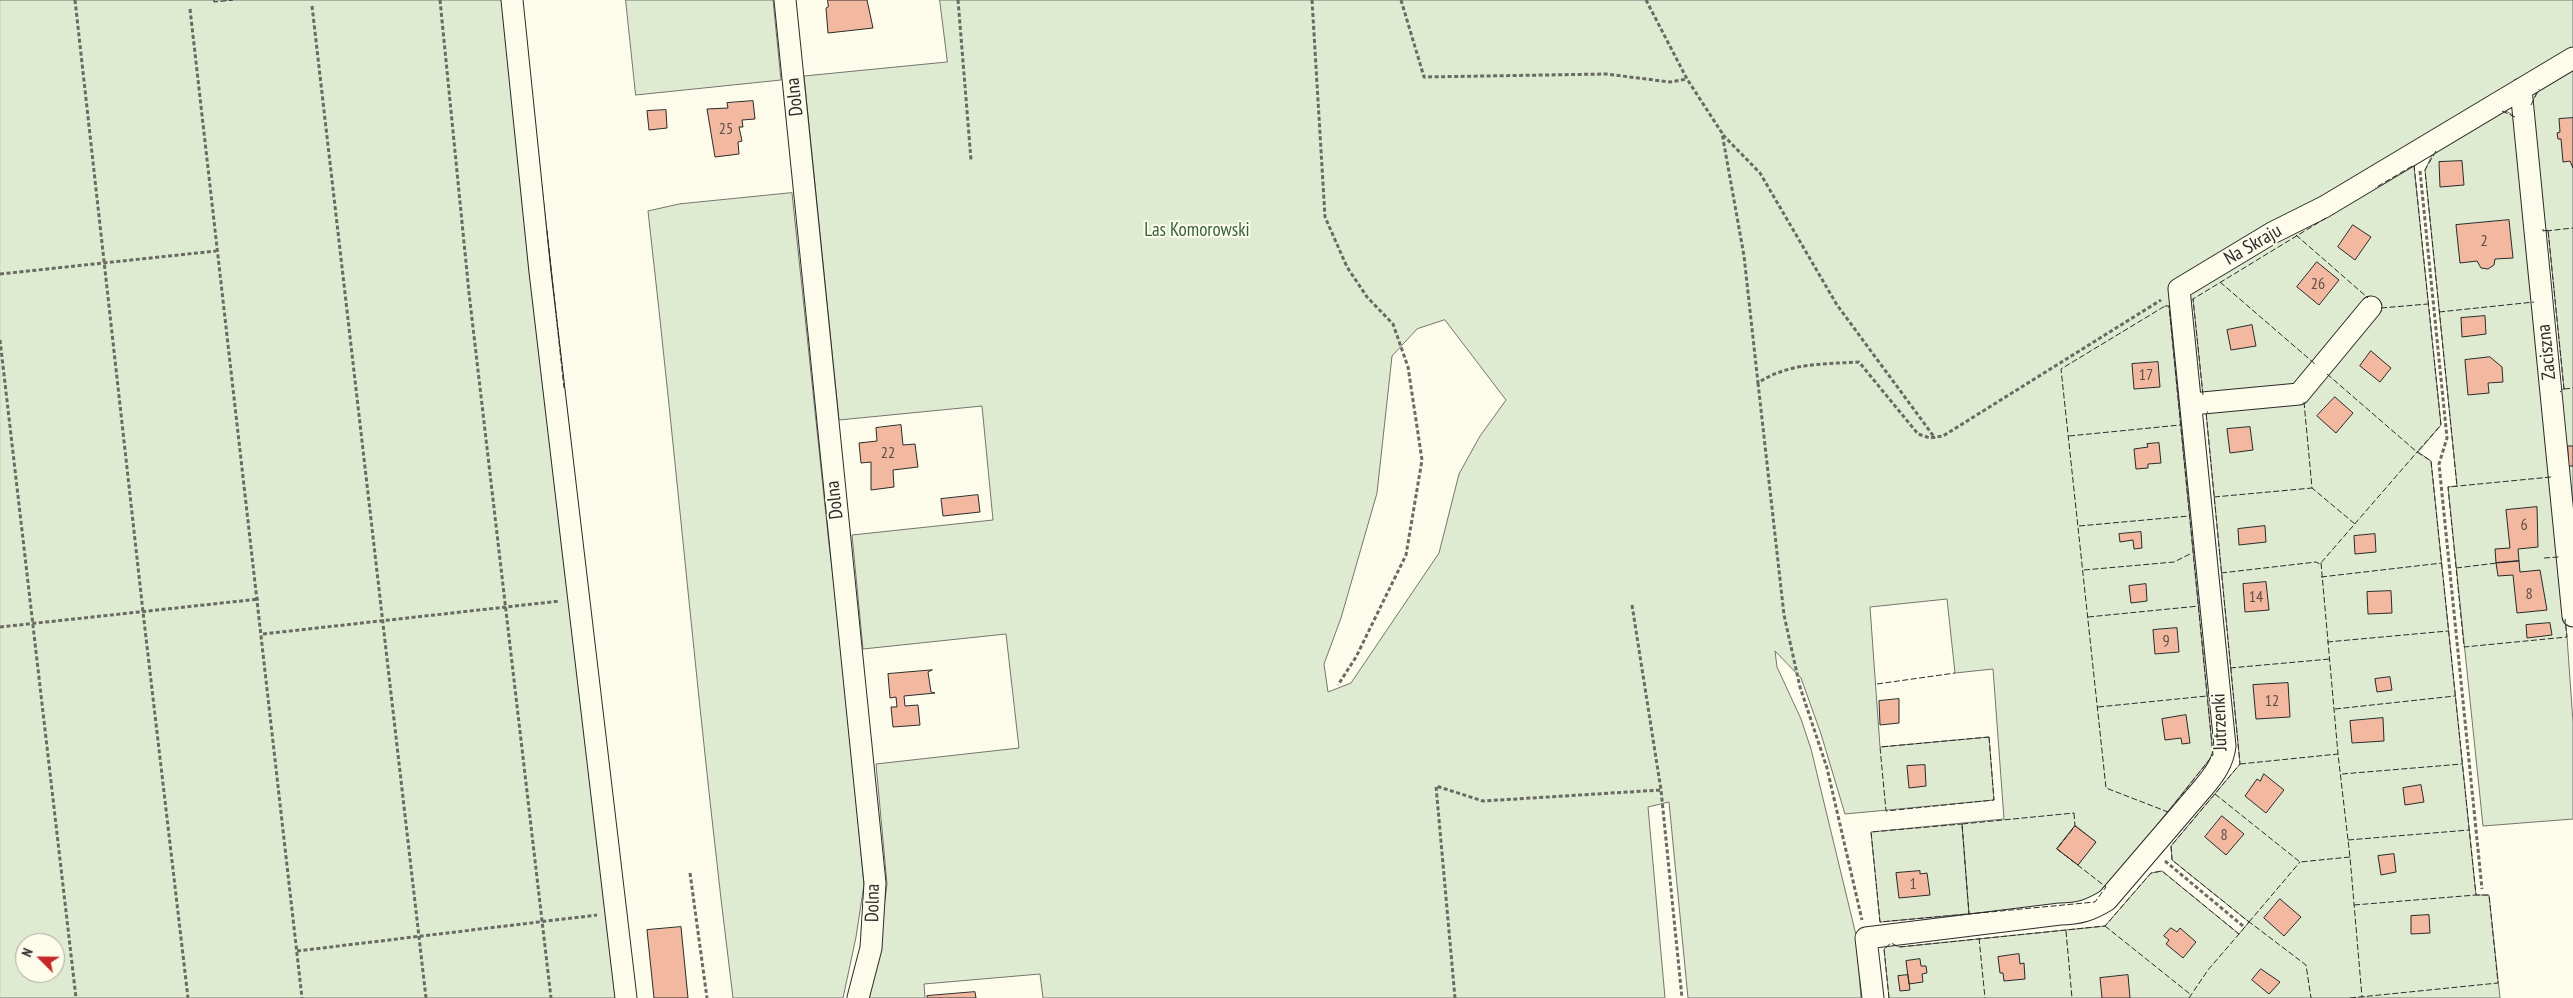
<!DOCTYPE html>
<html>
<head>
<meta charset="utf-8">
<style>
  body { margin:0 }
  #map { position:relative; width:2573px; height:998px; overflow:hidden; background:#fdfbea; font-family:"PT Sans Narrow",sans-serif }
  canvas { display:block }
  .north { position:absolute; left:15px; top:933px; width:50px; height:50px; box-sizing:border-box; background:#fdfbea; border:1px solid #a9a89e; border-radius:50%; rotate:293deg; font-size:14px; font-weight:700; line-height:20px; text-align:center; color:#2b2b2b }
  .north::after { content:''; display:block; margin:auto; width:18px; height:22px; background:#c62828; clip-path:polygon(50% 0,100% 100%,50% 72%,0 100%) }
</style>
</head>
<body>
<div id="map">
<canvas width="2573" height="998"></canvas>
<div class="north">N</div>
</div>
<script>
const c = document.querySelector('canvas').getContext('2d');
c.lineJoin = 'round';
function fillPath(path, color) { c.fillStyle = color; c.fill(path, 'evenodd'); }
function strokePath(path, color, width, dash) { c.strokeStyle = color; c.lineWidth = width; c.lineCap = dash ? 'butt' : 'round'; c.setLineDash(dash || []); c.stroke(path); }
function write(font, color, halo, rows, align = 'center') {
  c.font = font + ' "PT Sans Narrow",sans-serif'; c.lineWidth = 4; c.setLineDash([]); c.textBaseline = 'middle'; c.strokeStyle = halo; c.fillStyle = color; for (const [text, x, y, turn = 0] of rows) {
    c.save(); c.translate(x, y); c.rotate((+turn || 0) * Math.PI / 180); c.textAlign = isNaN(turn) ? turn : align; if (halo) c.strokeText(text, 0, 0); c.fillText(text, 0, 0); c.restore();
  }
}
const green = new Path2D(`
  M0 0H521L633 998H0ZM25 943H55V973H25Z
  M626 0H773L781 80 636 95Z
  M940 0H2573V524L2559 390 2564 389 2548 230 2543 231 2530 106 2538 90 2504 110 2515 116 2567 637 2573 722V819L2483 826 2448 487 2457 486 2425 170 2433 153 2414 166 2441 425 2418 452 2431 461 2476 895H2489L2500 998H1889L1884 949 1891 943 1900 947 2105 926 2151 873 2162 871 2239 934 2249 922 2172 860 2171 846 2240 764 2206 412 2296 386 2203 396 2193 299 2169 306 2213 755 2095 902 1880 922 1871 832 2004 819 1993 669 1955 673 1947 599 1870 607 1880 747 1989 737 1994 800 1845 814 1821 734 1801 678 1775 651 1777 667 1801 719 1811 749 1856 935 1861 998H1688L1669 802 1648 807 1665 998H1043L1040 974 924 984 925 998H865L880 939 887 884 876 764 1019 748 1006 634 863 649 852 535 993 520 982 406 839 420 804 76 947 62ZM1445 320 1506 400 1480 436 1459 474 1439 553 1351 683 1328 692 1324 664 1341 618 1377 493 1392 356 1417 329ZM2076 826 2096 842 2078 865 2057 849Z
  M792 193 829 544 843 657 864 885 856 937 843 998H733C700 736 678 473 648 211L679 204Z`);
fillPath(green, '#deebd1');
strokePath(green, '#74746e', 1);
const building = new Path2D(`
  M828 0H867L873 28 828 33 826 8 828 7Z
  M753 101 755 119 742 120 743 127H739L742 141 738 142 739 154 715 157 707 109 728 108 727 103Z
  M666 110 667 128 649 130 647 111Z
  M2573 118V168L2570 161 2563 162 2561 139H2558L2557 133 2560 132 2559 119Z
  M2462 161 2464 185 2440 187 2439 162Z
  M2509 220 2513 258 2495 259 2494 265 2488 269 2481 268 2477 261 2460 263 2456 225Z
  M2353 225 2371 237 2355 260 2338 247Z
  M2317 262 2339 280 2319 305 2297 287Z
  M2485 316 2486 334 2462 337 2461 318Z
  M2252 325 2256 346 2231 350 2227 330Z
  M2371 351 2391 368 2380 382 2360 366Z
  M2490 357 2502 367 2503 382 2488 383 2489 393 2468 395 2465 360Z
  M2158 362 2160 387 2134 389 2132 364Z
  M2335 397 2353 413 2336 433 2317 416Z
  M901 425 903 445 915 444 918 467 893 470 894 487 871 490V462L861 463 859 443 877 441 876 428Z
  M2250 427 2253 450 2230 453 2227 429Z
  M2159 443 2161 463 2148 464V468L2136 469 2134 449 2148 447 2147 444Z
  M2568 446H2573V466H2569Z
  M978 495 980 512 943 516 941 499Z
  M2537 507 2538 547 2518 549 2519 561 2496 563 2495 549 2510 548 2506 510Z
  M2265 526 2266 542 2239 545 2238 529Z
  M2141 532 2142 548 2134 549 2133 540 2120 542 2119 534Z
  M2375 534 2376 552 2355 554 2354 536Z
  M2519 561 2520 572 2540 570 2547 610 2517 613 2513 575 2498 576 2496 563Z
  M2266 582 2269 610 2245 612 2243 584Z
  M2146 584 2147 601 2131 603 2129 586Z
  M2391 591 2392 613 2368 614 2367 592Z
  M2550 623 2552 635 2527 638 2526 625Z
  M2177 628 2179 652 2155 654 2153 630Z
  M932 670 928 672 931 692 935 693 904 696 905 706 918 705 920 725 893 727 891 707H897L896 697 890 698 888 674Z
  M2390 677 2392 690 2377 692 2375 679Z
  M2288 683 2290 717 2256 719 2253 685Z
  M1899 699V723L1880 725 1879 701Z
  M2186 715 2190 743 2182 744 2181 738 2165 740 2162 719Z
  M2383 718 2384 741 2352 743 2350 721Z
  M1925 765 1926 786 1909 788 1907 766Z
  M2264 774 2284 790 2266 813 2245 796 2257 779 2260 781Z
  M2421 785 2424 802 2405 805 2403 788Z
  M2222 816 2244 834 2226 855 2205 837Z
  M2075 826 2096 842 2078 865 2057 849Z
  M2394 854 2396 872 2381 875 2378 856Z
  M1920 871V874L1927 873 1930 895 1899 898 1896 873Z
  M2280 899 2301 917 2284 936 2264 918Z
  M2429 915 2430 933 2411 934V916Z
  M681 927 688 998H654L647 930Z
  M2171 928 2177 932 2180 928 2196 942 2183 958 2166 944 2169 940 2164 936Z
  M2019 954 2020 964 2024 963 2025 979 2004 981 2003 973H2000L1998 957Z
  M1920 959 1921 966H1926L1927 973 1922 974 1923 982 1909 984 1906 961Z
  M2261 969 2280 982 2269 994 2252 980Z
  M1908 975 1910 990 1900 991 1898 976Z
  M2128 975 2130 998H2102L2100 978Z
  M975 992 976 998H927V996Z`);
fillPath(building, '#f2b8a0');
strokePath(building, '#2b2b2b', 1);
const minor = new Path2D(`
  M512 0 540 272 626 998
  M785 0 875 883 871 948 858 998
  M2521 89 2573 616
  M2192 404 2299 394 2371 307
  M1873 998 1866 938 2060 914C2079 914 2091 910 2107 900L2203 788C2214 775 2223 763 2225 746L2179 289 2272 233 2324 207 2573 58`);
strokePath(minor, '#2b2b2b', 23);
strokePath(new Path2D(`
  M75 0 143 612 188 998
  M440 0 469 293 551 998
  M958 0 971 160
  M1312 0 1325 217 1347 267 1367 297 1393 324 1408 367 1422 460 1406 555 1356 657 1338 685
  M1401 0 1424 77 1606 74 1670 82 1687 79
  M1646 0 1687 79 1722 133 1744 256 1758 383C1787 363 1824 364 1859 362L1918 434 1930 438 1943 436 2161 300
  M312 6 426 998
  M190 9 302 998
  M1723 135 1760 173 1837 305 1935 438
  M2420 171 2447 438 2439 464 2482 889
  M0 274 216 251
  M0 340 76 998
  M1758 383 1784 615 1800 687 1827 768 1862 920
  M1632 605 1661 790 1682 998
  M0 627 259 599
  M263 634 560 601
  M2165 861 2243 926
  M690 873 707 998
  M297 951 597 915
  M1455 998 1436 786 1483 801 1661 790`), '#6a6964', 3, [4, 2.5]);
strokePath(minor, '#fdfbea', 21);
strokePath(new Path2D(`
  M214 0V2L233 0
  M2531 105 2539 89
  M2502 111 2515 117
  M2436 151 2425 170 2457 486
  M2543 229V231L2548 230 2564 389 2560 392
  M547 231 564 388
  M2546 231 2573 228
  M2296 235 2368 298
  M2220 282 2315 364
  M2165 306H2169L2213 755 2168 812 2106 788 2061 369Z
  M2381 308 2428 304
  M2439 312 2534 302
  M2327 374 2417 452
  M2564 389 2573 388
  M2203 395 2193 299 2326 218
  M2304 402 2312 488 2355 524
  M2069 436 2180 425
  M2551 477 2448 487 2464 647 2567 637 2565 619
  M2214 497 2312 488
  M2079 526 2189 516
  M2544 558 2559 557
  M2321 563 2338 754
  M2456 568 2497 563
  M2084 570 2174 562 2192 553
  M2221 573 2316 562 2320 564 2418 451
  M2321 577 2442 563
  M2088 617 2199 606
  M2327 642 2448 631
  M2230 668 2330 659
  M1877 684 1955 673
  M2098 707 2207 696
  M2335 709 2455 696
  M1989 737 1994 800 1886 811 1880 747Z
  M2240 764 2338 754 2350 857
  M2342 774 2462 764
  M2215 794 2300 862 2350 857 2362 997
  M2074 813 2075 826 2057 849 2106 887 2095 902 1969 914 1962 824Z
  M1962 824 1969 914 1880 922 1871 832Z
  M2348 840 2469 830
  M2354 905 2476 895
  M2248 921 2306 965 2311 998
  M2249 922 2300 862
  M2105 926 2190 994
  M2066 931 2072 998
  M1979 938 1985 998
  M1889 998 1884 949 1891 943 1899 947 2105 926 2151 873 2162 871 2239 934 2249 922 2172 860 2171 846 2240 764 2206 412H2208
  M2189 998 2208 970 2239 934
  M2350 998 2498 983 2489 895H2476L2431 461 2417 452 2441 425 2414 165 2375 188`), '#2b2b2b', 1, [6, 2.5]);
write('16px', '#5d4e48', null, [
  ["25",726,129],
  ["2",2484,241],
  ["26",2318,284],
  ["17",2146,375],
  ["22",888,453],
  ["6",2524,525],
  ["8",2529,594],
  ["14",2256,597],
  ["9",2166,641],
  ["12",2272,701],
  ["8",2224,835],
  ["1",1913,884]
]);
write('19px', '#2b2b2b', '#fdfbea', [
  ["Dolna",795,97,-96],
  ["Na Skraju",2253,245,-30],
  ["Zaciszna",2547,352,-96],
  ["Dolna",835,500,-96],
  ["Jutrzenki",2220,722,-92],
  ["Dolna",873,903,-89]
]);
write('19px', '#34623c', '#fdfbea', [
  ["Las Komorowski",1197,231]
]);
</script>
</body>
</html>
